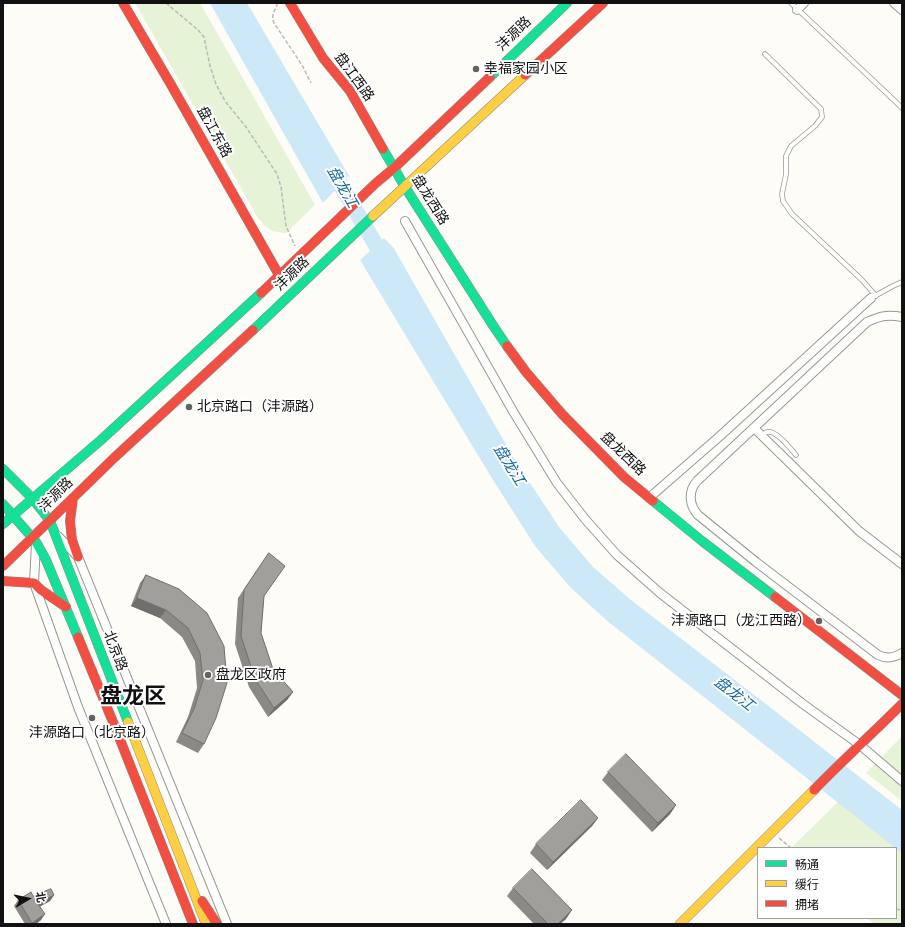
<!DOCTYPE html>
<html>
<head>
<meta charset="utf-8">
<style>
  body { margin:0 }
  #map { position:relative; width:905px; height:927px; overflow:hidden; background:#fdfcf7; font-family:"Zilla Slab","Noto Sans SC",serif }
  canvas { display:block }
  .frame { position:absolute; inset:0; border:4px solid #111; pointer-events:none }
  .legend { position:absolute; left:757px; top:847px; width:140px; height:72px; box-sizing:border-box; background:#fff; border:1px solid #a0a0a0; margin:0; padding:5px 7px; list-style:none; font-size:12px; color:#111 }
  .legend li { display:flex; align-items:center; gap:8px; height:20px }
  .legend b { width:20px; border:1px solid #a0a0a0 }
  .north { position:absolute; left:8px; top:879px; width:40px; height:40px; -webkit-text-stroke:3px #fff; paint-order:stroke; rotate:81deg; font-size:11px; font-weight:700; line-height:16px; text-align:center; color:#111 }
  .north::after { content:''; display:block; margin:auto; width:14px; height:18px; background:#111; clip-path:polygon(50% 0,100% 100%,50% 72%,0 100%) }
</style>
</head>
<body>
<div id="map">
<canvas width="905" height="927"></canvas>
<div class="frame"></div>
<ul class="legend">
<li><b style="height:5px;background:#16e098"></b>畅通</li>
<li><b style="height:5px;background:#ffcf43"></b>缓行</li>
<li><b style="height:5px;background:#f24e42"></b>拥堵</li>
</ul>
<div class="north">北</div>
</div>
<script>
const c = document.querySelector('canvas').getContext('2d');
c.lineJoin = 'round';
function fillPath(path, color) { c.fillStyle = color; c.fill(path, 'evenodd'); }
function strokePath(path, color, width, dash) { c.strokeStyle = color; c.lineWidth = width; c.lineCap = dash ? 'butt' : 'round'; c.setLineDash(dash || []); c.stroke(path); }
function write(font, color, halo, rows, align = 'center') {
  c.font = font + ' "Zilla Slab","Noto Sans SC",serif'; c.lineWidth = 4; c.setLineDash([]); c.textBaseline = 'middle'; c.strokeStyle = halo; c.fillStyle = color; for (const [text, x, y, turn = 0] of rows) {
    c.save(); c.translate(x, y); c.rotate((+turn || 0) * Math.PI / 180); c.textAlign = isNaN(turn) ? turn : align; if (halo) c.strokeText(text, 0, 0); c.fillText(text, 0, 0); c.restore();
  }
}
fillPath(new Path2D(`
  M135 3H200L315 205 286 233C271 233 267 228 258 218Z
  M902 736V801L866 773Z
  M841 799 902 846V924H874L867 918H896V848H791Z`), '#e7f3d7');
fillPath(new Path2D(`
  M210 3H247L349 176 323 203Z
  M384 238 393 247 516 462 559 527 593 567 631 600 762 701 902 810V853L606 620 570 587 535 546 493 480 360 260Z`), '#cde8f7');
strokePath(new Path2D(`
  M330 167 387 264`), '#cde8f7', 16);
const lane = new Path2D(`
  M791 3 896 102 902 108
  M765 54 821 109 822 117 815 126 791 146 786 156V174L782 194 783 201 792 214 862 280 876 296
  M873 297 893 286 902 282
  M761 435C763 435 766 432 767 432 776 430 790 448 796 455`);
const street = new Path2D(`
  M894 3 902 10
  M797 10 804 3
  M405 221 514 413 557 483 585 519 617 555 660 593 803 704 860 745 902 781
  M902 317C888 314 880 316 867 322L697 481C688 491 689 505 698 515L756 562 878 655C887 659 893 658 902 653
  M754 428 859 531 902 564
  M649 498 720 436 871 298
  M58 536 78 557 227 924
  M36 543 34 583 78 707 166 924`);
const fast = new Path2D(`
  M490 77 567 3
  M383 149 405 187 494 327 507 346
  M253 330 373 216
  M3 469 32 498 50 521 128 722
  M653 501 702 541 775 597
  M3 504 36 542 46 560 78 637
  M3 524 101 440 261 293`);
const slow = new Path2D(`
  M373 216 525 75
  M128 722 206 924
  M680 924 814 790`);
const jam = new Path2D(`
  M123 3 170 83 279 275
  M290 3 323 58 350 91 383 149
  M525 75 603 3
  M261 293 376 183 394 168 490 77
  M507 346 526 372 562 414 624 477 653 501
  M73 498 70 521 72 540 78 557
  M3 566 115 457 253 330
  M3 581 34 583 41 590 66 607
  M775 597 902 695
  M78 637 115 727 193 924
  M814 790C842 761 873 733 902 704
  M202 901 217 924`);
strokePath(lane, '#979795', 5.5);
strokePath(street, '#979795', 10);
strokePath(fast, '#8e8d8b', 10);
strokePath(slow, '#8e8d8b', 10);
strokePath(jam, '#8e8d8b', 10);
strokePath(new Path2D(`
  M166 3 198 30 204 37 210 66 216 84 225 101 246 127 277 174 281 187 286 226 295 246
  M276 3 277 5C274 12 271 16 274 23L302 65 311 83
  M779 838 791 848
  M896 909 902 910`), '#b9b9b8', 1.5, [4, 2]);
strokePath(lane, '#fffffe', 4);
strokePath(street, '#fffffe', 8);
strokePath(fast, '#16e098', 9);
strokePath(slow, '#ffcf43', 9);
strokePath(jam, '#f24e42', 9);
fillPath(new Path2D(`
  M269 553 264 596 261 633 273 669 293 692 287 700 268 717 249 687 235 644 238 598Z
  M146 575 207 613 204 744 198 753 176 742 188 717 197 688 195 661 182 637 160 618 131 606 140 583Z
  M608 772 676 805 670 814 652 832 602 780Z
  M598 818 592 826 547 870 530 853 536 844Z
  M513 888 566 919 560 924H534L507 896Z
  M54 895 50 901 40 906 41 920 36 924H25L14 906 18 900 33 896Z`), '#8a8986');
fillPath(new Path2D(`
  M137 598 166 610 160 618 131 606Z
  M293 692 287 700 268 717 274 708Z
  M676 805 670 814 652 832 658 823Z
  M598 818 592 826 547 870 553 862Z
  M54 895 50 901 34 910 38 904Z
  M572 910 566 919 560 924H558Z
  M45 914 41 920 36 924H31Z`), '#716f6d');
const building = new Path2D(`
  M269 553 285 566 264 596 261 633 273 669 293 692 274 708 255 679 241 636 244 590Z
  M146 575 179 589 207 613 224 646 227 683 216 718 204 744 182 733 194 709 203 680 200 653 188 628 166 610 137 598Z
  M626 754 676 805 658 823 608 772Z
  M581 800 598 818 553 862 536 844Z
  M532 869 572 910 558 924H548L513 888Z
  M51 889 54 895 38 904 45 914 32 923 18 900 31 892 33 896Z`);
fillPath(building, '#a19f9c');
strokePath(building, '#716f6d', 1);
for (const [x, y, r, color] of [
  [476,69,4,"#646362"],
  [189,407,4,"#646362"],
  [819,621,4,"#646362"],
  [208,675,4,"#646362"],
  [92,718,4,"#646362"]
]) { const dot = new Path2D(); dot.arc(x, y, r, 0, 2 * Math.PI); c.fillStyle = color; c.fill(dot); strokePath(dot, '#fff', 1.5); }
write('14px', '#111', '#fff', [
  ["沣源路",514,34,-44],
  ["盘江西路",354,77,54],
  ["盘江东路",214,132,61],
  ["盘龙西路",430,200,58],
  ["沣源路",292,274,-44],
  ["盘龙西路",623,454,44],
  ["沣源路",56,495,-45],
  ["北京路",115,651,69]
]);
write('14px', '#111', '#fff', [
  ["幸福家园小区",484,69],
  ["北京路口（沣源路）",197,407],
  ["沣源路口（龙江西路）",811,621,"right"],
  ["盘龙区政府",216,675],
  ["沣源路口（北京路）",92,733,"center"]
], 'left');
write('italic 15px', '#1768a6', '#fff', [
  ["盘龙江",342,187,60],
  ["盘龙江",509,465,58],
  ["盘龙江",734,694,38]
]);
write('bold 22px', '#111', '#fff', [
  ["盘龙区",133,697]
]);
</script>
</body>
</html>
